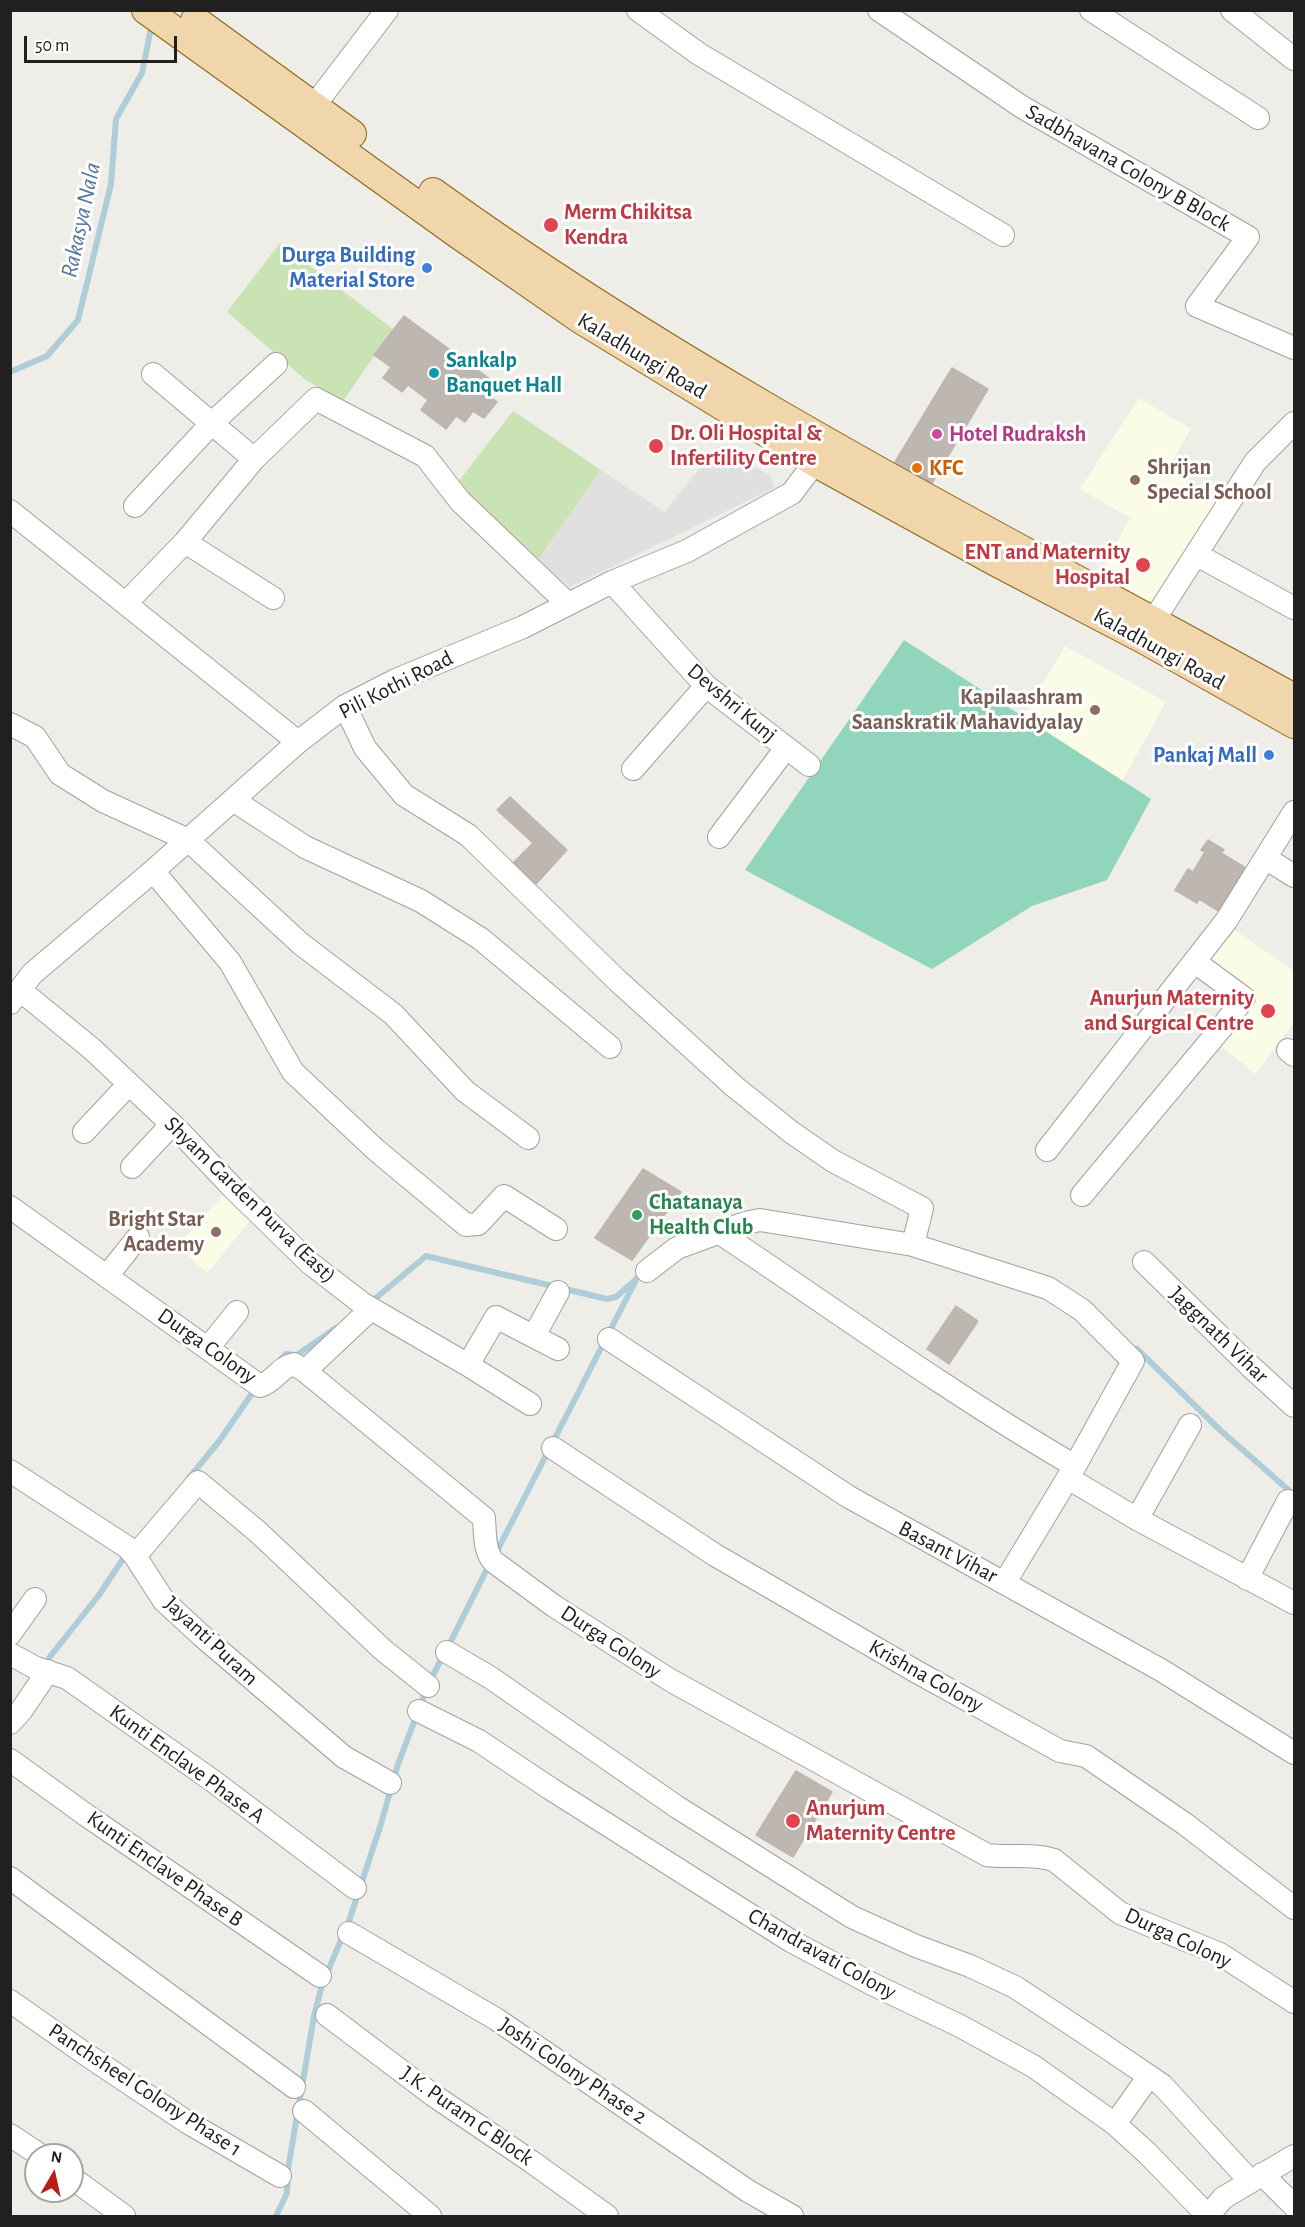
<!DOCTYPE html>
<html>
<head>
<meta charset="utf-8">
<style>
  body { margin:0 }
  #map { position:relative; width:1305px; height:2227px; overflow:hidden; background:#efede8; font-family:"Alegreya Sans",sans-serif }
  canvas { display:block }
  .frame { position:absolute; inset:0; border:12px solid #202020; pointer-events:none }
  .north { position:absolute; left:24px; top:2143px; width:60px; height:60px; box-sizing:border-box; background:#fff; border:2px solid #a6a6a6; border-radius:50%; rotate:9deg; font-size:16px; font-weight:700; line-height:24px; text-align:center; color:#202020 }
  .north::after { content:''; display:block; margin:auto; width:21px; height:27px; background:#b81d19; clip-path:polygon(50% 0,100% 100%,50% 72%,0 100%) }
  .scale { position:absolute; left:24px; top:36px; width:153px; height:27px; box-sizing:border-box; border:3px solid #202020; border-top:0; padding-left:8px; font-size:18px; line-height:21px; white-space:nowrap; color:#202020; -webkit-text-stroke:4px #fff; paint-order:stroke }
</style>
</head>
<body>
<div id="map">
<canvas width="1305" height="2227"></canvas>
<div class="frame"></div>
<div class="north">N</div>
<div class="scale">50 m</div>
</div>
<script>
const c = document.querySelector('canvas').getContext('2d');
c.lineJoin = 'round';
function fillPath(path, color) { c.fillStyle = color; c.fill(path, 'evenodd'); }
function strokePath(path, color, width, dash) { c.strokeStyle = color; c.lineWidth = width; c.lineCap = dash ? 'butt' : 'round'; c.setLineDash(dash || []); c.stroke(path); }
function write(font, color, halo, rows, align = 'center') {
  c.font = font + ' "Alegreya Sans",sans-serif'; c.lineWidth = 6; c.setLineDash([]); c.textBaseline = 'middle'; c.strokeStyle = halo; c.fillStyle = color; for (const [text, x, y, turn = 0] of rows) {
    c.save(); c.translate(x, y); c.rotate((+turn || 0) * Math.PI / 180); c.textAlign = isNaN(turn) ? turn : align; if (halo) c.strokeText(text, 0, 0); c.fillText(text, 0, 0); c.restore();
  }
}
fillPath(new Path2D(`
  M1139 398 1191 429 1167 470 1221 501 1155 610 1098 578 1130 518 1080 489Z
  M1065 646 1166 702 1122 781 1023 717Z
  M1233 929 1294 971V1023L1255 1074 1217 1042 1251 1000 1206 965Z
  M226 1192 253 1217 207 1273 177 1246Z`), '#fbfce5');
fillPath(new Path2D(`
  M280 243 393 329 343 401 307 381 227 312Z
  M513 411 601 470 538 560 491 521 458 482Z`), '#cae3b4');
fillPath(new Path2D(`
  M904 640 1151 799 1107 880 1032 906 932 969 745 870Z`), '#90d5bc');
fillPath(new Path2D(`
  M717 446 771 476 774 488 570 587 538 560 601 470 665 512Z`), '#e0e0e0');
strokePath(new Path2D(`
  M10 372 47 356 78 320 111 184 116 119 142 73 152 23
  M371 1302 426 1256 607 1299 616 1297 634 1281
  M1137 1349 1220 1430 1292 1493
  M281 1359 286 1354 297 1355 336 1328
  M189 1478 220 1440 255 1389
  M496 1553 637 1278
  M448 1647 489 1565
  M49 1658 99 1595 125 1556
  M430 1681 443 1656
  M276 2216 287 2193 288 2169 314 2016 322 1985 349 1921 380 1827 398 1764 426 1691`), '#aecdd8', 6);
const building = new Path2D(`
  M404 316 494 382 486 393 497 402 484 418 473 411 465 422 456 416 446 429 421 410 428 400 408 385 402 392 383 378 391 367 374 355Z
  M952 368 988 389 932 483 895 462Z
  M510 797 567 850 536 884 513 863 533 843 497 810Z
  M1208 840 1224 850 1221 853 1249 870 1222 913 1199 899 1197 903 1175 890 1188 869 1193 872 1205 852 1201 850Z
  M643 1169 681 1192 632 1260 595 1238Z
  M956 1306 978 1321 949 1364 927 1349Z
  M796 1771 832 1792 793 1857 756 1835Z`);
fillPath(building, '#bdb6b1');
strokePath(building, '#bfb5ac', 1.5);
const minor = new Path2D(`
  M638 10 699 54 1003 235
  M879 10 1022 107 1248 237 1197 306 1294 348
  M1091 10 1258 118
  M1232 10 1294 59
  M304 119 387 10
  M153 374 254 459
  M135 506 212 423 276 364
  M10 511 298 742
  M185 542 273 598
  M1197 555 1294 608
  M612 582 706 686 809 765
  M126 603 185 542 254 459 316 399 425 456 460 501 568 604
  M1145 634 1255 462 1294 423
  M345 706 365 748 404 795 468 835 618 981 735 1087 791 1132 833 1161 922 1208 913 1245
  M10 724 35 737 60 774 103 801 188 840 301 944 393 1014 465 1091 528 1138
  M633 769 706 686
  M233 800 305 847 421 901 481 939 610 1047
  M719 837 786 748
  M1267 859 1294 876
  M153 871 230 962 293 1072 376 1150 466 1225 478 1224 504 1196 556 1229
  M20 990 92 1049 180 1132 233 1188 311 1264 363 1304 468 1365 530 1404
  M10 1003 32 974 153 871 298 742 345 706 396 680 523 627 612 582 687 551 792 493 824 450
  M1288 1050 1294 1055
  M84 1132 129 1084
  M1047 1150 1226 921 1294 812
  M132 1167 172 1124
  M1082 1195 1222 1027 1244 998 1195 962
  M10 1207 260 1386C274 1382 281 1366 294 1364L305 1371 484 1518C485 1532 484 1552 494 1562L554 1606 670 1680 987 1855C1009 1858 1033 1853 1054 1860L1120 1913 1220 1954 1294 2002
  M720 1233C838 1312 953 1395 1075 1466
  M1144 1262 1250 1366 1294 1406
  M647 1271 677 1248 745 1223 760 1220 913 1245 1048 1288 1082 1310 1133 1361 1075 1466 1005 1582
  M107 1276 138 1237
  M534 1336 558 1292
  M609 1339 849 1497 1161 1670 1294 1753
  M208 1348 237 1312
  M468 1365 496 1317 558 1349
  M305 1371 371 1309
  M553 1448 715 1555 917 1672 1060 1751 1086 1756 1185 1824 1294 1908
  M10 1471 127 1547 135 1556 164 1601 202 1636 344 1757 390 1783
  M1068 1478 1137 1519 1294 1603
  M1137 1519 1190 1425
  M135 1556 198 1482 258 1532 382 1649 428 1686
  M1247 1579 1288 1501
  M10 1634 35 1599
  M447 1652 491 1678 677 1807 852 1917 916 1946 970 1966 1015 1987 1100 2043 1162 2085 1250 2181
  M10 1654 36 1668 67 1678 213 1781 355 1888
  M419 1711 479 1741 551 1789 791 1941 872 1984 960 2026 1033 2066 1115 2124 1148 2154 1208 2216
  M10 1723 21 1711 48 1671
  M10 1760 86 1815 320 1976
  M10 1878 294 2087
  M349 1933 496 2019 748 2191 792 2216
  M10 2001 84 2053 187 2122 280 2176
  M327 2015 433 2095 532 2162 607 2216
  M304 2111 430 2216
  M1115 2124 1149 2076
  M10 2135 40 2155
  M1262 2174 1294 2206
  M72 2178 124 2216
  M1208 2216 1223 2198 1294 2156`);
const major = new Path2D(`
  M146 10 459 235 580 319 816 463 996 562 1143 639 1294 724
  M195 20 352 134
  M433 192C704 388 1003 537 1294 698`);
strokePath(minor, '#a1a1a1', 24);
strokePath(major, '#8a6512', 30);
strokePath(minor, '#fff', 22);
strokePath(major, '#f1d5ab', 28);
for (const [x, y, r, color] of [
  [551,225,8,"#e0444e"],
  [427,268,6,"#3f7fe0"],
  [434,373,6,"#0f9aa8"],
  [937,434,6,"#d1479c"],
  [656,446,8,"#e0444e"],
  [917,468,6,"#e8710a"],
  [1135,480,6,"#8d6e63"],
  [1143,565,8,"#e0444e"],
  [1095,710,6,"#8d6e63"],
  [1269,755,6,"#3f7fe0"],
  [1268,1011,8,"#e0444e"],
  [637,1215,6,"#2e9e5b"],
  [216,1232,6,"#8d6e63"],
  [793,1821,8,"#e0444e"]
]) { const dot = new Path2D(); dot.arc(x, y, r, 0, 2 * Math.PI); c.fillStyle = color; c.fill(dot); strokePath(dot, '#fff', 2); }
write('22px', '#202020', '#fff', [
  ["Sadbhavana Colony B Block",1128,168,30],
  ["Kaladhungi Road",642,356,31],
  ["Kaladhungi Road",1159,649,29],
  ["Pili Kothi Road",396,685,-27],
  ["Devshri Kunj",732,703,40],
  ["Shyam Garden Purva (East)",250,1200,44],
  ["Jaggnath Vihar",1219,1335,44],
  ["Durga Colony",207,1346,35],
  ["Basant Vihar",948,1552,28],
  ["Jayanti Puram",211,1641,43],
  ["Durga Colony",611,1642,33],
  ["Krishna Colony",926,1676,29],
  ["Kunti Enclave Phase A",187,1764,36],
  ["Kunti Enclave Phase B",165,1869,35],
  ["Durga Colony",1178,1938,25],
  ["Chandravati Colony",822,1954,29],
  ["Joshi Colony Phase 2",573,2071,34],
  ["Panchsheel Colony Phase 1",145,2090,33],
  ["J.K. Puram G Block",467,2116,35]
]);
write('bold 22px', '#be3a42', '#fff', [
  ["Merm Chikitsa",564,212],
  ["Kendra",564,237],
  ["Dr. Oli Hospital &",670,433],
  ["Infertility Centre",670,458],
  ["ENT and Maternity",1130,552,"right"],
  ["Hospital",1130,577,"right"],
  ["Anurjun Maternity",1254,998,"right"],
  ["and Surgical Centre",1254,1023,"right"],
  ["Anurjum",806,1808],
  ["Maternity Centre",806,1833]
], 'left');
write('bold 22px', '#366cbe', '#fff', [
  ["Durga Building",415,255],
  ["Material Store",415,280],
  ["Pankaj Mall",1257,755]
], 'right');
write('bold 22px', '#0d838f', '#fff', [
  ["Sankalp",446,360],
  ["Banquet Hall",446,385]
], 'left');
write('bold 22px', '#b23c85', '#fff', [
  ["Hotel Rudraksh",949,434]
], 'left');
write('bold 22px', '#785e54', '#fff', [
  ["Shrijan",1147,467,"left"],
  ["Special School",1147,492,"left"],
  ["Kapilaashram",1083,697],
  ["Saanskratik Mahavidyalay",1083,722],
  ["Bright Star",204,1219],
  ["Academy",204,1244]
], 'right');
write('bold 22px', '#c56008', '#fff', [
  ["KFC",929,468]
], 'left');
write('bold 22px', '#27864d', '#fff', [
  ["Chatanaya",649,1202],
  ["Health Club",649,1227]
], 'left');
write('italic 24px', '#54779e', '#fff', [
  ["Rakasya Nala",81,220,-78]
]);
</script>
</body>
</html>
